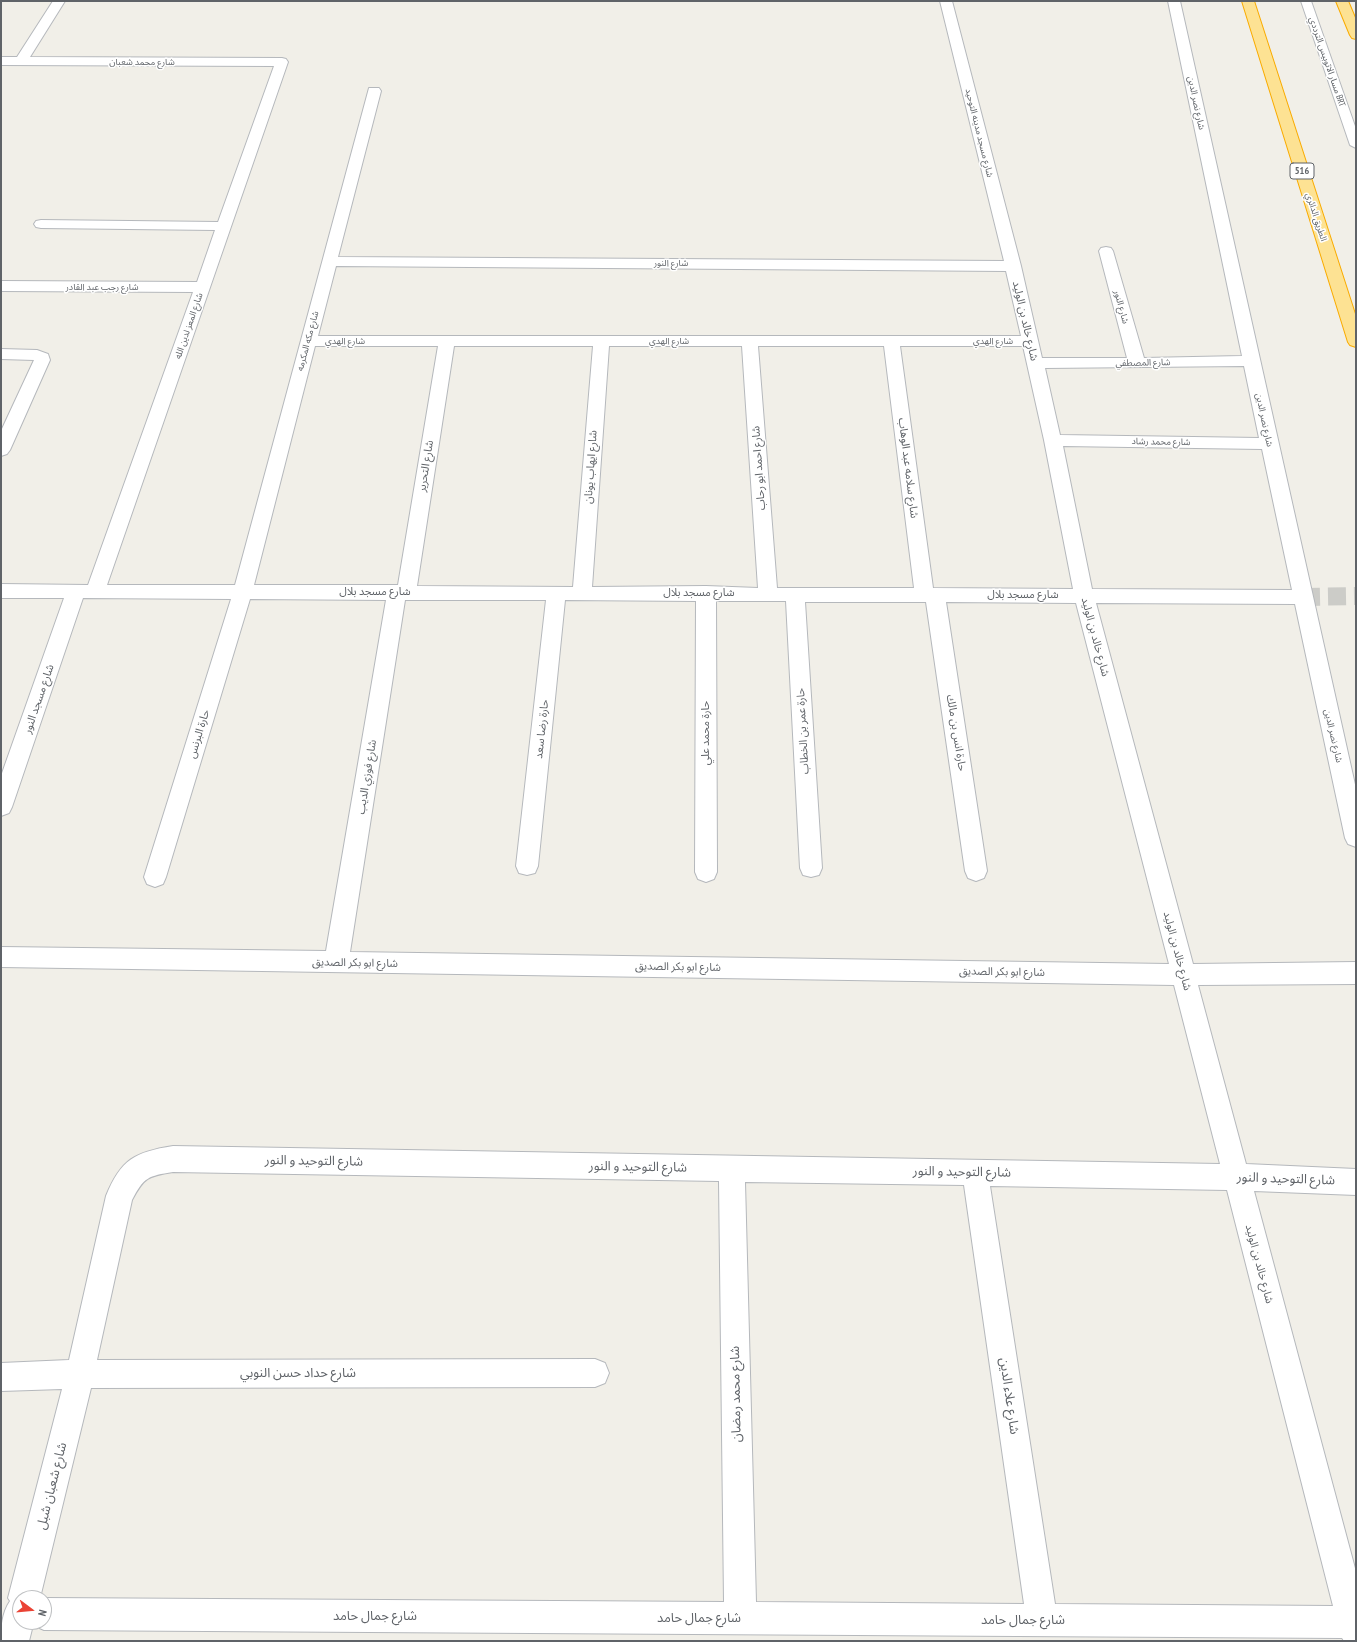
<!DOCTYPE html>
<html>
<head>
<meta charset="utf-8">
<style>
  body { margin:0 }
  #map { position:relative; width:1357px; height:1642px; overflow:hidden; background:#f1efe8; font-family:"PT Sans Narrow",sans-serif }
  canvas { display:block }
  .frame { position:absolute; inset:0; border:2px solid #5f6368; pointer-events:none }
  .north { position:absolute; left:12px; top:1590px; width:40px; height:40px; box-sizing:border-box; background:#fff; border:1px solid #bfc1c3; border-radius:50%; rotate:106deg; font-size:11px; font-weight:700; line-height:16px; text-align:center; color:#5f6368 }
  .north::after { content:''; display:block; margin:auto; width:14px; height:18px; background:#ea4335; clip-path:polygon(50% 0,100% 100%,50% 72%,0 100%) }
</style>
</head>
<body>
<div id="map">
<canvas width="1357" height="1642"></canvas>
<div class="frame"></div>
<div class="north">N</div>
</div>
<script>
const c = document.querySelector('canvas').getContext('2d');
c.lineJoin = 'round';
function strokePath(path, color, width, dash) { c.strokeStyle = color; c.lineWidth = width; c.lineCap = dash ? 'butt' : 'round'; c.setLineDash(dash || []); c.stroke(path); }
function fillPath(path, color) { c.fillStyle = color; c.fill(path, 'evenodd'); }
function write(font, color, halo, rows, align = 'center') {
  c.font = font + ' "PT Sans Narrow","Noto Sans Arabic",sans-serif'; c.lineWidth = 3; c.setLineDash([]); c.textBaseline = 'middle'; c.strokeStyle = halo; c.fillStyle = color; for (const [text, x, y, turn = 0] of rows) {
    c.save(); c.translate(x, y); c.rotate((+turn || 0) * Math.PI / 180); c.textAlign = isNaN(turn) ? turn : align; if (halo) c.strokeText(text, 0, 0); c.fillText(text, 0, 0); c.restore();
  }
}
strokePath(new Path2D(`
  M1302 597 1356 596`), '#ccccc8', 18, [18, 8]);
const service = new Path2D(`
  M1301 1H1311L1356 129V148L1350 145Z`);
const minor = new Path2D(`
  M53 1H65L30 57 282 58 286 59 288 62 107 585H235L369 88H379L381 91 338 257 1004 261 940 1H952L1021 266 1042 358H1127L1099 251 1101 248 1106 247 1111 248 1113 251 1144 358 1242 356 1168 1H1180L1356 789V847L1348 844 1345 838 1295 604 1096 603 1193 964 1356 962V984L1198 985 1246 1164 1356 1169V1195L1254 1191 1356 1572V1641H1344L1342 1638 44 1630 33 1625 29 1641H1C1 1627 2 1613 10 1601L8 1598 62 1389 1 1391V1363L69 1360 106 1196C121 1159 135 1152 173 1146L1220 1164 1174 985 1 967V947L326 951 386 600 250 599 166 877 163 884 155 887 147 884 144 877 231 599 83 598 12 807 9 813 1 816V776L64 598H1V584L88 585 193 292 1 291V281L197 282 215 230 41 228 36 227 34 224 36 221 41 220 218 222 274 66 1 65V57H17ZM336 266 1006 271 1021 336H318ZM315 346H438L398 585H254ZM454 346H593L573 587 417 586ZM609 346H742L758 588 706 586 592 587ZM758 346H884L914 588H777ZM900 346H1023L1044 440 1073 589 933 588ZM1244 366 1259 438 1060 435 1045 368ZM1063 446 1262 449 1292 590 1092 589ZM405 600H546L516 866 519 873 527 875 535 873 538 866 565 600 696 601 695 872 698 879 706 882 714 879 717 872 716 601H786L800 868 803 875 811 877 819 875 822 868 805 602H926L965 871 968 878 976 881 984 878 987 871 946 602 1076 603 1169 964 350 952ZM173 1172 719 1181 724 1602 44 1598V1622H20V1598H40L91 1388 595 1387 605 1383 609 1373 605 1363 595 1359 97 1360 132 1200C144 1177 148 1176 173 1172ZM745 1182 964 1185 1024 1604 756 1602ZM990 1186 1227 1190 1333 1606 1055 1604Z
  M1 349 37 350 48 354 50 360 10 450 7 454 1 456V431L34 360 1 359Z`);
const motorway = new Path2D(`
  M1242 1H1254L1356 317V347L1350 345 1348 342Z
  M1336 1H1348L1356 20V39L1352 38 1350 35Z`);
strokePath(service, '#b5b8bc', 2);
strokePath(minor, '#b5b8bc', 2);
strokePath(motorway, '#f9ab00', 2);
fillPath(service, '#fff');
fillPath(minor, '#fff');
fillPath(motorway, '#fde293');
write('9px', '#5f6368', '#fff', [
  ["شارع محمد شعبان",142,62],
  ["مسار الاتوبيس الترددي BRT",1327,62,71],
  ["شارع نصر الدين",1196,103,78],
  ["شارع مسجد مدينه التوحيد",979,133,76],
  ["الطريق الدائري",1316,217,72],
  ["شارع النور",671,263],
  ["شارع رجب عبد القادر",102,287],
  ["شارع النور",1121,307,75],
  ["شارع المعز لدين الله",189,326,-71],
  ["شارع مكه المكرمه",308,341,-75],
  ["شارع الهدي",345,341],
  ["شارع الهدي",669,341],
  ["شارع الهدي",993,341],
  ["شارع المصطفي",1143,363,-1],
  ["شارع نصر الدين",1264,420,78],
  ["شارع محمد رشاد",1161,442,1],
  ["شارع نصر الدين",1333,736,77]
]);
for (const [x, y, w] of [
  [1302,171,24]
]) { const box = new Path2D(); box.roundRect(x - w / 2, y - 8, w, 16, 3); c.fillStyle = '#fff'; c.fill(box); strokePath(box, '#5f6368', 1); }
write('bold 10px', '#5f6368', null, [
  ["516",1302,171]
]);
write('11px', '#5f6368', '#fff', [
  ["شارع خالد بن الوليد",1025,321,77],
  ["شارع التحرير",426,466,-81],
  ["شارع ايهاب يونان",591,467,-86],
  ["شارع احمد ابو رحاب",759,468,-94],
  ["شارع سلامه عبد الوهاب",908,468,83],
  ["شارع مسجد بلال",375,592],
  ["شارع مسجد بلال",699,593],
  ["شارع مسجد بلال",1023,595],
  ["شارع خالد بن الوليد",1095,637,75],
  ["شارع مسجد النور",39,699,-71],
  ["حارة رضا سعد",542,729,-84],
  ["حارة عمر بن الخطاب",803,731,-93],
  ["حارة محمد علي",706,733,-90],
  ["حارة انس بن مالك",956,733,81],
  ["حارة البرنس",199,734,-73],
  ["شارع فوزي الديب",367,777,-81],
  ["شارع خالد بن الوليد",1177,951,75],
  ["شارع ابو بكر الصديق",355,963,1],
  ["شارع ابو بكر الصديق",678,967,1],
  ["شارع ابو بكر الصديق",1002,972,1],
  ["شارع خالد بن الوليد",1259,1264,75]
]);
write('13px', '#5f6368', '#fff', [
  ["شارع التوحيد و النور",314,1161,1],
  ["شارع التوحيد و النور",638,1167,1],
  ["شارع التوحيد و النور",962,1172,1],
  ["شارع التوحيد و النور",1286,1179,2],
  ["شارع حداد حسن النوبي",298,1373],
  ["شارع محمد رمضان",736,1394,-91],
  ["شارع علاء الدين",1009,1396,82],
  ["شارع شعبان شبل",52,1486,-76],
  ["شارع جمال حامد",375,1616],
  ["شارع جمال حامد",699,1618],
  ["شارع جمال حامد",1023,1620]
]);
</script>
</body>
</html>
